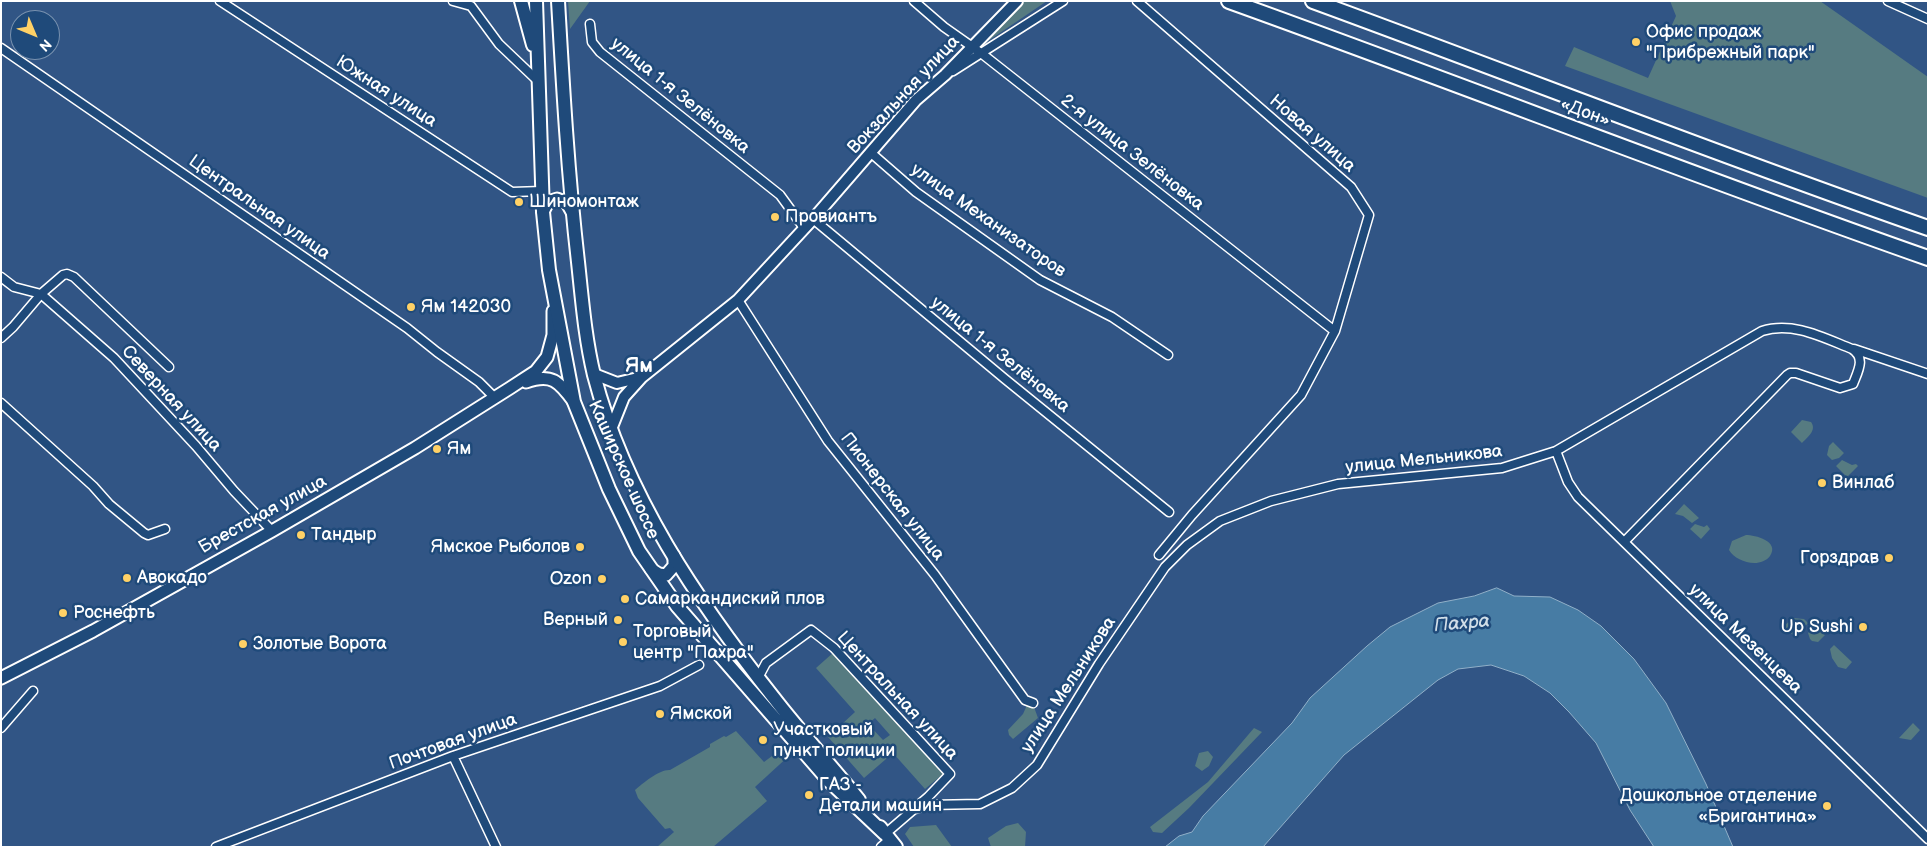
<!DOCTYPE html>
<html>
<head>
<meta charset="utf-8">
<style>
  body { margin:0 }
  #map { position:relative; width:1929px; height:848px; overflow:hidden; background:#315585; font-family:"Balsamiq Sans",sans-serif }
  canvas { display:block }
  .frame { position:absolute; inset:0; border:2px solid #fff; pointer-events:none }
  .north { position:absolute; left:10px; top:10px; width:50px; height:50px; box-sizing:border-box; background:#1f4a7a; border:1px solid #7992af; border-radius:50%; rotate:135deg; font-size:14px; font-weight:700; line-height:20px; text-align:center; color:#fff }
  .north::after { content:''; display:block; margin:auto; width:18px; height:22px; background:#ffd166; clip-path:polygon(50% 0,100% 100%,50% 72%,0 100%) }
</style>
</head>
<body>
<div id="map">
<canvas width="1929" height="848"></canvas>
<div class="frame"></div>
<div class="north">N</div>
</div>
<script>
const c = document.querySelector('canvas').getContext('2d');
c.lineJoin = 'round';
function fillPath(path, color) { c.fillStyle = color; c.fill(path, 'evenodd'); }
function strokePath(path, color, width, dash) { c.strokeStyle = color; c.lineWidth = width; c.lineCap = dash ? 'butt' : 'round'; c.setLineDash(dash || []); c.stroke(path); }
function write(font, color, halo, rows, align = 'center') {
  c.font = font + ' "Balsamiq Sans",sans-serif'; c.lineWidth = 5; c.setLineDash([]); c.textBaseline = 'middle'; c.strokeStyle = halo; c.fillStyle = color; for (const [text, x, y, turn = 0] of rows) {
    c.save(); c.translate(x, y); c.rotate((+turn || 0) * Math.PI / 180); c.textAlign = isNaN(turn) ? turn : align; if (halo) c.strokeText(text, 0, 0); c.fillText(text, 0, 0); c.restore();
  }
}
fillPath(new Path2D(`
  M568 1H590L570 29Z
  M1025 1H1047L988 41 986 38Z
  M1670 1H1820L1928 77V198L1565 66 1574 47 1648 78 1676 16Z
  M1802 420 1811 422C1817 430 1808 437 1802 443L1791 432Z
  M1833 442 1844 453 1839 458 1832 460 1827 455 1829 446Z
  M1842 460 1852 465 1856 464 1858 466 1847 477 1836 466Z
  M1684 504 1699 518 1692 523 1683 516 1675 514Z
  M1695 524 1704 527 1707 525 1710 529 1701 539 1690 529Z
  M1746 535C1755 535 1780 541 1770 556 1760 569 1736 562 1729 550L1732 541Z
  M1793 618 1804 619 1808 623 1796 638 1784 626Z
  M1815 626 1825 635 1818 642 1812 641 1810 639 1808 633Z
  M1834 645 1852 662 1846 669 1838 667 1832 658 1830 649Z
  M834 652 943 774 925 789 893 753 864 778 828 737 855 712 816 668ZM875 718 890 735 883 740 868 724Z
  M1027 705 1034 707 1038 718 1013 739 1009 735 1008 730 1023 714Z
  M1913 723 1920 730 1911 740 1899 738Z
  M1254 728 1262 732 1189 808 1162 833 1153 832 1150 827 1208 782Z
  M736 731 764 762 784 747 791 754 755 787 767 801 713 847H657L674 832 670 828 665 829 638 798 635 790C643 783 660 769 670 770L710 747V744L724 736 726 737Z
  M1208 751 1213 757 1209 766 1202 771 1195 766 1199 753Z
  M1018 823 1026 832 1025 847H991L988 838 1006 826Z
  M936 825 952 847H914L905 834 910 827Z`), '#567b81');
const water = new Path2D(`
  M1497 588 1514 596 1550 597 1578 610 1601 626 1634 659 1666 703 1706 784 1733 847H1654L1630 810 1596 743 1569 712 1550 693 1524 676 1491 665 1458 669 1438 680 1344 755 1263 847H1165L1179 836 1192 832 1203 816 1292 723 1310 698 1367 646 1390 627 1438 603 1474 596Z`);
fillPath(water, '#477ca4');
strokePath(water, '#91b0c8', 1);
const minor = new Path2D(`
  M220 1 512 192 542 191
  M453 1 471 6 499 44 539 82
  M914 1 944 27 981 53 1332 329
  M1137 1 1351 187 1369 215 1335 331 1301 395 1192 515 1159 555
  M1888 1 1928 19
  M590 24 592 42 600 52 780 195 804 228
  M1 48 407 328 437 352 479 382 495 398
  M953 71 1063 1
  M870 152 916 192 1040 280 1112 317 1168 355
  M813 219 1005 379 1169 512
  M1 277 14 287 41 294 114 358 196 446 234 491 272 531
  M738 300 828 441 935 575 1025 700 1033 703
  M1 338 13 327 41 294 63 275 67 274 74 277 169 367
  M1854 349 1928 374
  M1 403 93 486 109 504 144 533 148 535 165 529
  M1556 451 1568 482 1578 497 1928 839
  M758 678 766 663 811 630 834 648 950 774 928 797 885 834
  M1 728 33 691
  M453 756 496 847
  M912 810 928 805 980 804 1012 788 1037 765 1099 664 1165 567 1187 545 1220 521 1271 501 1338 484 1502 468 1556 451 1762 331C1793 321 1824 338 1852 349 1866 358 1858 371 1853 384L1840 388 1796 373H1790L1787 375 1624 542
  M216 847 453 756 660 686 699 665
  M881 847 889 840`);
const tertiary = new Path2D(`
  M594 374 617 383 642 377
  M612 427 624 397 642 377 738 300 813 219 916 100 945 75 1017 1`);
const secondary = new Path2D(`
  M543 212 548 202 557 199 567 203 572 212
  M526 382C551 373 559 381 574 402
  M651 569 659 574 666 575 674 566V556
  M1 678 93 631 272 531 415 448 510 388 536 371 547 357 553 335V311`);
const primary = new Path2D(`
  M521 1 533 45
  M536 1 543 212 549 270 574 402 609 489 639 551 677 606 830 782 885 834
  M558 1C563 88 568 175 578 262 582 299 585 338 594 375 625 495 698 602 774 698 801 733 831 765 859 800
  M880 827 896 847`);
const motorway = new Path2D(`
  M1229 1C1463 85 1694 176 1928 258
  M1313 1C1518 76 1721 156 1928 228`);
strokePath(minor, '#fff', 11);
strokePath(tertiary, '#fff', 14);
strokePath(secondary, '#fff', 15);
strokePath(primary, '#fff', 16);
strokePath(motorway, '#fff', 18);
strokePath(minor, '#1f4a7a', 8);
strokePath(tertiary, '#1f4a7a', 10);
strokePath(secondary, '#1f4a7a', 11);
strokePath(primary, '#1f4a7a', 12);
strokePath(motorway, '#1f4a7a', 14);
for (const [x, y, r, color] of [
  [1636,42,5,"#ffd166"],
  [519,202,5,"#ffd166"],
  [775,217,5,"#ffd166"],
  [411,307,5,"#ffd166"],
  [437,449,5,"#ffd166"],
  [1822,483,5,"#ffd166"],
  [301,535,5,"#ffd166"],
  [580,547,5,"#ffd166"],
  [1889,558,5,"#ffd166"],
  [127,578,5,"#ffd166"],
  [602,579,5,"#ffd166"],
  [625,599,5,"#ffd166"],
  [63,613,5,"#ffd166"],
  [618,620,5,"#ffd166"],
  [1863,627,5,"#ffd166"],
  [623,642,5,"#ffd166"],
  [243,644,5,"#ffd166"],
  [660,714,5,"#ffd166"],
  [763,740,5,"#ffd166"],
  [809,795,5,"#ffd166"],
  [1827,806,5,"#ffd166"]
]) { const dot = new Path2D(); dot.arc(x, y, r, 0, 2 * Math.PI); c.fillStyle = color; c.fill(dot); strokePath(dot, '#1f4a7a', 2); }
write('18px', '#fff', '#1f4a7a', [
  ["Офис продаж",1646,32],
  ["\"Прибрежный парк\"",1646,53],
  ["Шиномонтаж",529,202],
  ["Провиантъ",785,217],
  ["Ям 142030",421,307],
  ["Ям",447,449],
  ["Винлаб",1832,483],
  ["Тандыр",311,535],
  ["Ямское Рыболов",570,547,"right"],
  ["Горздрав",1879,558,"right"],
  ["Авокадо",137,578],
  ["Ozon",592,579,"right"],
  ["Самаркандиский плов",635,599],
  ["Роснефть",73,613],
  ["Верный",608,620,"right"],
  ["Up Sushi",1853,627,"right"],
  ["Торговый",633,632],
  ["центр \"Пахра\"",633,653],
  ["Золотые Ворота",253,644],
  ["Ямской",670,714],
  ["Участковый",773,730],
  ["пункт полиции",773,751],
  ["ГАЗ -",819,785],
  ["Детали машин",819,806],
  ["Дошкольное отделение",1817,796,"right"],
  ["«Бригантина»",1817,817,"right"]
], 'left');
write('18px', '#fff', '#1f4a7a', [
  ["Южная улица",386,92,33],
  ["Вокзальная улица",904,95,-47],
  ["улица 1-я Зелёновка",680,96,39],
  ["«Дон»",1585,113,21],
  ["Новая улица",1312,134,41],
  ["2-я улица Зелёновка",1132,153,38],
  ["Центральная улица",259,208,35],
  ["улица Механизаторов",988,221,35],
  ["улица 1-я Зелёновка",1000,355,39],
  ["Северная улица",171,399,47],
  ["улица Мельникова",1424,460,-6],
  ["Каширское шоссе",623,470,66],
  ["Пионерская улица",892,497,52],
  ["Брестская улица",263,515,-29],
  ["улица Мезенцева",1745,639,44],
  ["улица Мельникова",1069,685,-57],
  ["Центральная улица",897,696,47],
  ["Почтовая улица",453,742,-20]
]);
write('italic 19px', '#d1dee8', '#1f4a7a', [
  ["Пахра",1462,624,-5]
]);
write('bold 20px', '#fff', '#1f4a7a', [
  ["Ям",639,367]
]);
</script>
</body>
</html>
